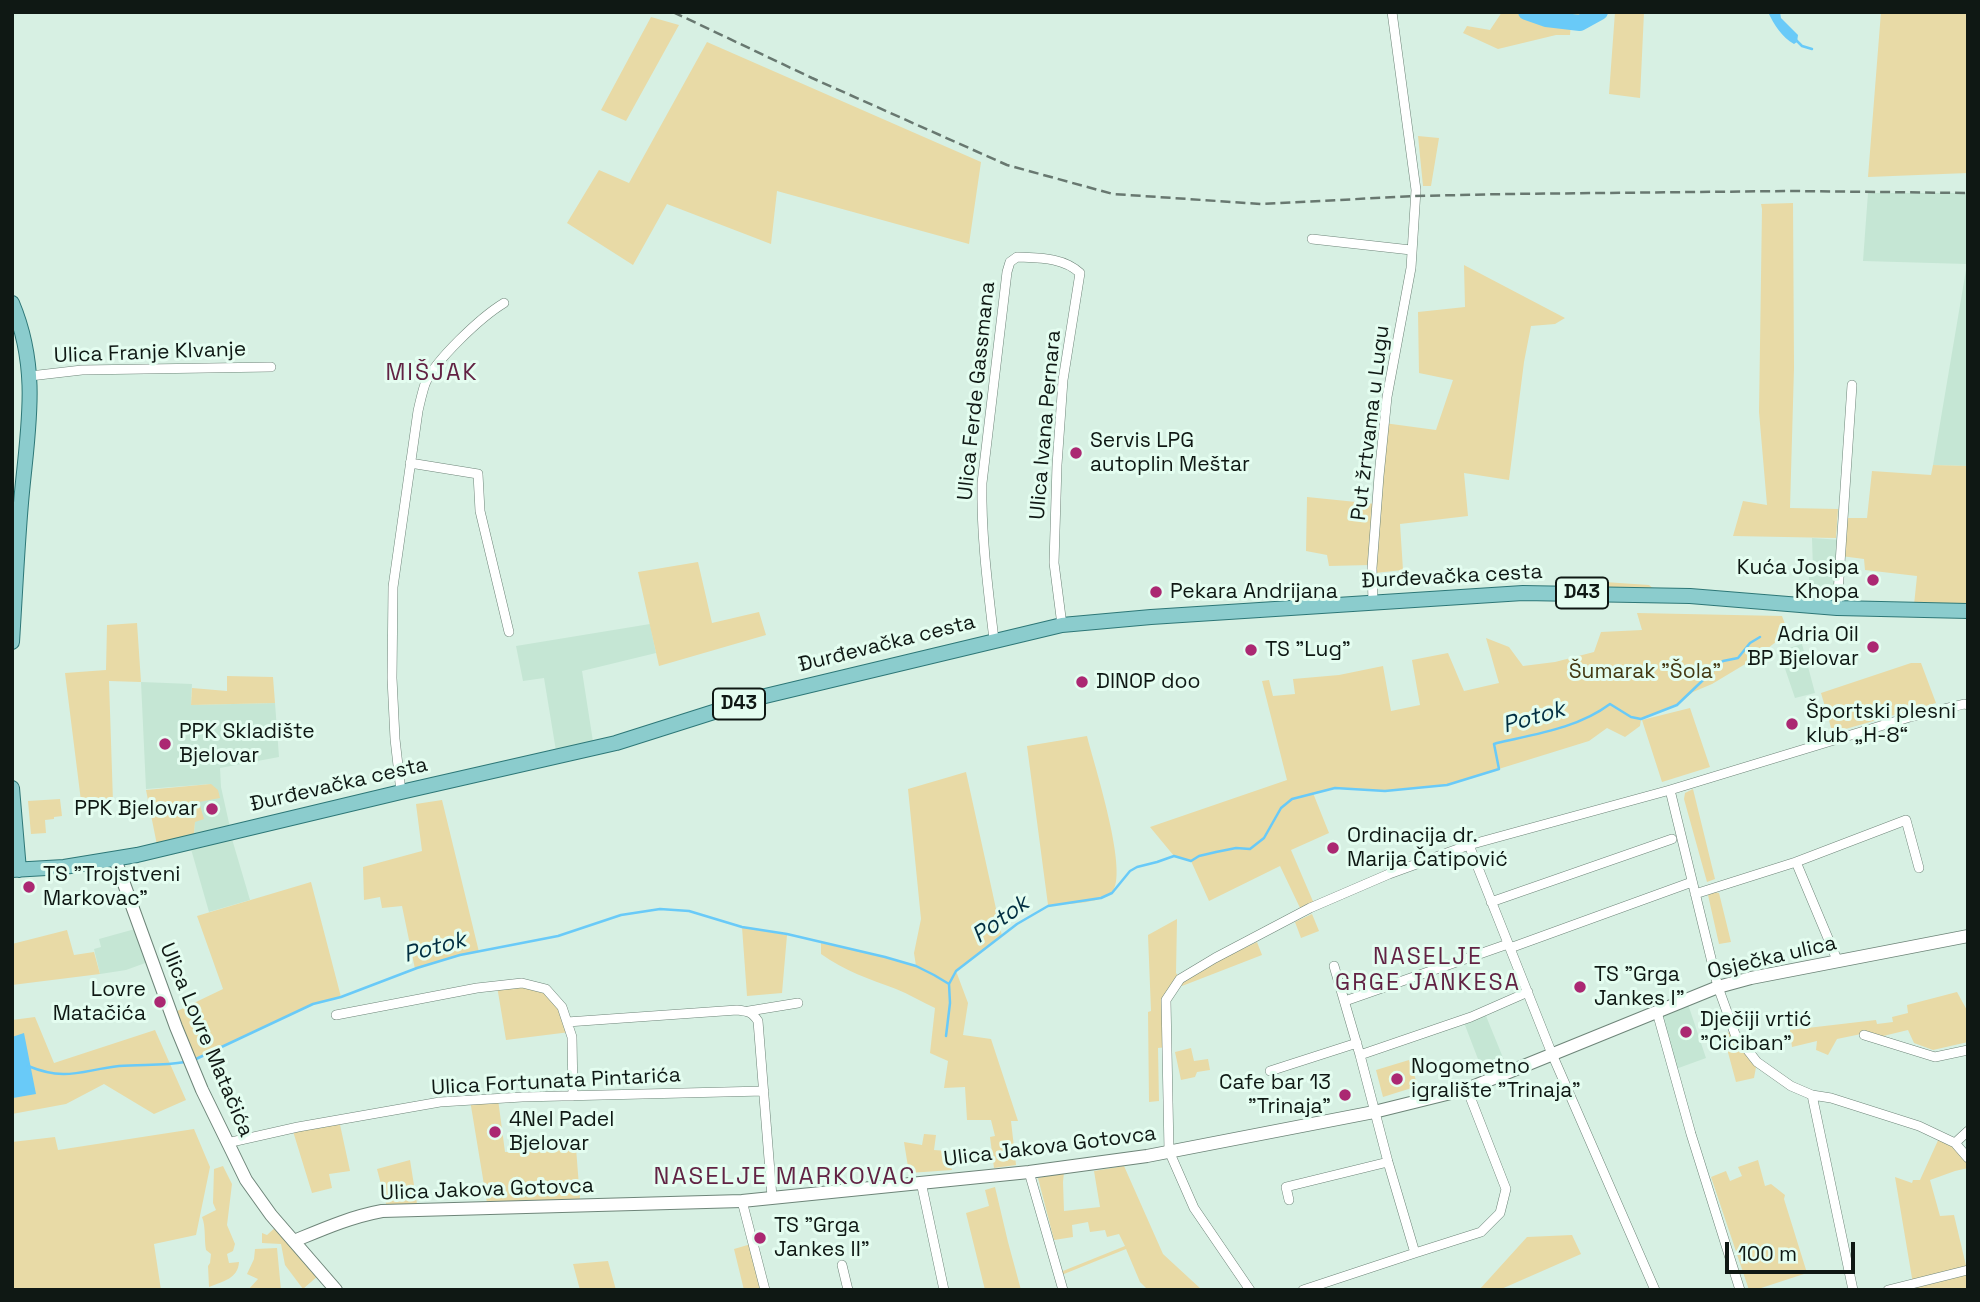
<!DOCTYPE html>
<html>
<head>
<meta charset="utf-8">
<style>
  body { margin:0 }
  #map { position:relative; width:1980px; height:1302px; overflow:hidden; background:#d7f0e3; font-family:"Space Grotesk",sans-serif }
  canvas { display:block }
  .frame { position:absolute; inset:0; border:14px solid #0f1814; pointer-events:none }
  .scale { position:absolute; left:1725px; top:1242px; width:130px; height:32px; box-sizing:border-box; border:4px solid #0f1814; border-top:0; padding-left:9px; font-size:21px; line-height:24px; white-space:nowrap; color:#0f1814; -webkit-text-stroke:5px #e4fdf0; paint-order:stroke }
</style>
</head>
<body>
<div id="map">
<canvas width="1980" height="1302"></canvas>
<div class="frame"></div>
<div class="scale">100 m</div>
</div>
<script>
const c = document.querySelector('canvas').getContext('2d');
c.lineJoin = 'round';
function fillPath(path, color) { c.fillStyle = color; c.fill(path, 'evenodd'); }
function strokePath(path, color, width, dash) { c.strokeStyle = color; c.lineWidth = width; c.lineCap = dash ? 'butt' : 'round'; c.setLineDash(dash || []); c.stroke(path); }
function write(font, color, halo, rows, align = 'center') {
  c.font = font + ' "Space Grotesk",sans-serif'; c.lineWidth = 6; c.setLineDash([]); c.textBaseline = 'middle'; c.strokeStyle = halo; c.fillStyle = color; for (const [text, x, y, turn = 0] of rows) {
    c.save(); c.translate(x, y); c.rotate((+turn || 0) * Math.PI / 180); c.textAlign = isNaN(turn) ? turn : align; if (halo) c.strokeText(text, 0, 0); c.fillText(text, 0, 0); c.restore();
  }
}
fillPath(new Path2D(`
  M1868 193H1968V466L1933 465 1967 264 1863 261Z
  M1812 538 1842 540 1838 597 1817 595V585H1809V571L1813 570Z
  M650 624 656 653 582 671 594 748 557 757 544 678 523 681 516 646Z
  M1802 644 1815 693 1795 698 1779 651Z
  M141 682 192 684 191 705 275 703 279 757 220 768 221 787 231 832 196 841 194 833 195 821 199 802 211 784 146 789Z
  M232 839 250 900 209 912 191 849Z
  M135 929 148 962 126 970 100 974 94 949 101 947 99 939Z
  M1688 1004 1706 1058 1673 1070 1658 1016Z
  M1484 1011 1506 1065 1483 1072 1463 1020Z`), '#c5e6d4');
fillPath(new Path2D(`
  M1502 12H1610L1580 23 1571 22 1570 35H1556L1498 49 1463 33 1467 26 1490 30Z
  M1615 12H1644L1640 98 1609 94Z
  M1881 12H1968V173L1868 177Z
  M651 17 679 25 626 121 601 110Z
  M707 42 981 162 969 244 777 191 771 244 667 204 633 265 567 223 599 170 629 183Z
  M1418 136 1439 138 1431 186H1423Z
  M1793 203 1794 368 1790 508 1838 509 1836 538 1733 536 1743 501 1767 505 1759 412 1762 209 1761 204Z
  M1464 265 1565 318 1555 324 1531 326 1524 362 1509 480 1464 473 1468 516 1400 524 1403 570 1375 573 1371 565 1329 566 1327 555 1306 551 1307 497 1376 504 1384 423 1436 430 1453 380 1419 373 1418 312 1465 307Z
  M1933 465 1968 466V603L1914 605 1917 576 1865 570 1864 559 1841 556 1844 518H1867L1872 471 1931 475Z
  M698 562 712 623 759 612 766 635 659 666 638 572Z
  M1575 580 1649 585 1655 590 1575 585Z
  M1637 613 1782 616 1788 632 1767 649 1747 663 1712 684 1693 692 1677 705 1641 719 1640 726 1625 737 1607 728 1589 741 1447 785 1385 791 1335 788 1313 793 1329 833 1291 850 1315 906 1302 912 1280 866 1209 901 1191 861 1174 856 1150 827 1287 780 1262 681 1269 680 1273 696 1295 694 1293 679 1339 675 1383 666 1391 711 1420 705 1412 660 1448 653 1464 691 1499 683 1486 638 1509 647 1523 666 1555 662 1594 652 1601 632 1642 630Z
  M137 623 141 682 109 681 113 802 81 801 65 673 106 670 107 625Z
  M1911 663H1921L1936 703 1842 730 1832 731 1821 693Z
  M227 676 273 677 275 703 191 705 192 688 227 691Z
  M1690 708 1710 767 1662 782 1642 720Z
  M1087 736C1093 761 1131 877 1111 893 1099 904 1064 904 1048 905L1027 746Z
  M966 772 1002 936 956 971 968 1003 963 1035 991 1039 1018 1121H1011L1016 1165 994 1168 990 1137 995 1136 991 1120H967L965 1087 944 1088 948 1061 930 1053 935 1008C922 1002 909 994 896 989 869 979 845 971 821 954V943L885 957 916 966 914 953 921 919 908 789Z
  M211 784 218 790 220 798 199 802 204 819 195 822 194 833 196 841 158 850 146 790Z
  M1693 789 1715 879 1707 882 1684 799 1685 793Z
  M60 799 62 816 54 817V819L45 820 46 833 31 834 28 801Z
  M442 800 479 952 460 955 415 969 402 906 382 908 380 897 364 900 363 867 422 851 416 804Z
  M311 882 341 997 313 1004 190 1061 171 1014 223 989 197 916Z
  M1714 892 1719 893 1731 942 1719 944 1708 895Z
  M1312 914 1319 931 1301 938 1295 922Z
  M1177 919 1176 973 1180 979 1166 1000 1167 1047 1158 1048 1159 1101 1149 1102 1148 1012 1151 1011 1148 935Z
  M742 927 787 935 782 993 747 996Z
  M67 930 74 955 94 952 100 974 12 985V944Z
  M1257 942 1262 955 1182 986 1181 982 1199 970Z
  M497 986 546 989 562 1007 570 1032 506 1040Z
  M1957 992 1968 1012V1042L1933 1050 1914 1043 1908 1030 1879 1037 1866 1033 1837 1039 1828 1055 1816 1050 1817 1041 1792 1047 1790 1030 1876 1020 1877 1024 1893 1022 1892 1017 1908 1013 1907 1005Z
  M35 1017 54 1063 155 1030 186 1100 154 1114 104 1084 66 1104 12 1114V1020Z
  M1734 1031 1757 1062 1754 1078 1736 1082 1723 1034Z
  M1191 1048 1194 1061 1208 1059 1210 1070 1197 1072 1195 1077 1181 1080 1175 1052Z
  M1409 1060 1418 1086 1383 1097 1376 1070Z
  M498 1099 505 1152 576 1148 580 1199 487 1203 470 1100Z
  M339 1120 350 1171 329 1174 332 1188 312 1193 292 1128Z
  M194 1129 210 1167 196 1235 154 1244 161 1290H12V1142L55 1137 58 1150Z
  M924 1134 936 1135 934 1150 948 1151 952 1170 909 1173 904 1142 922 1145Z
  M1940 1136 1968 1158V1168L1955 1171 1930 1180 1940 1216 1954 1215 1968 1274V1290H1914L1895 1177 1912 1183 1913 1180H1920Z
  M410 1160 417 1204 387 1207 377 1169Z
  M1758 1160 1765 1186 1771 1184 1785 1195 1784 1199 1807 1273 1755 1290H1749L1711 1177 1726 1171 1730 1181 1742 1176 1738 1167Z
  M223 1166 232 1184 227 1225 235 1244 233 1251 227 1254 229 1263 239 1262C238 1279 223 1281 209 1287L208 1266 210 1263 211 1254 206 1250C204 1239 206 1227 202 1217L216 1210 213 1203 214 1169Z
  M1124 1166 1163 1254 1202 1290H1148L1140 1282 1126 1249 1059 1276 1058 1273 1125 1246 1119 1234 1107 1237 1105 1230 1090 1232 1088 1222 1072 1225 1073 1237 1054 1240 1038 1178 1064 1172 1063 1182 1064 1211 1100 1207 1094 1171Z
  M995 1187 1008 1242 1021 1290H985L966 1213 989 1206 985 1190Z
  M277 1226 319 1275 303 1289 285 1265 281 1244 262 1243V1233L267 1235Z
  M1572 1235 1581 1254 1499 1290H1479L1527 1237Z
  M751 1244 764 1290H744L734 1249Z
  M277 1248 281 1290H248L258 1279 247 1274 254 1259 255 1249Z
  M608 1261 616 1290H580L573 1264Z`), '#e8daa6');
fillPath(new Path2D(`
  M1768 12H1780L1781 18 1798 35 1797 42 1794 44C1782 37 1774 25 1768 12Z
  M24 1033 36 1094 13 1098 12 1037Z`), '#69caf8');
strokePath(new Path2D(`
  M1795 39 1802 46 1812 49
  M946 1036 950 1003 949 984
  M196 1059 313 1004 341 997 417 968 460 955 558 936 621 915 660 909 689 911 742 927 787 934 885 957 916 966 934 975 949 984 956 971 1017 924 1048 906 1101 898 1112 893 1130 871 1137 867 1157 862 1174 856 1191 861 1199 856 1216 852 1236 848 1250 849 1264 838 1281 808 1292 799 1335 788 1385 791 1447 785 1499 769 1494 744 1497 743C1536 734 1578 728 1610 704L1631 717 1641 719 1677 705 1723 661 1738 658 1750 643 1760 637
  M28 1066C67 1082 82 1070 119 1066 141 1064 163 1066 185 1062`), '#69caf8', 2.5);
strokePath(new Path2D(`
  M1526 12 1546 19 1580 23 1600 12`), '#69caf8', 16);
const street = new Path2D(`
  M1312 239 1411 250
  M30 376 82 370 271 367
  M410 463 478 474 480 511 509 632
  M1373 602 1372 568 1379 476 1387 397 1411 268 1416 190 1392 12
  M1837 608 1852 385
  M994 640C988 588 981 536 982 483L1007 272 1010 262 1017 257C1039 258 1063 257 1080 273L1063 380 1057 465 1054 563 1062 625
  M1670 790 1718 987 1735 1034 1757 1062 1791 1086 1812 1095 1831 1098 1919 1126 1955 1143 1968 1158
  M401 792 395 739 392 678 393 587 418 411C420 402 422 393 425 384 435 360 481 317 504 303
  M1469 845 1552 1054 1655 1290
  M1796 862 1838 962
  M1695 894 1796 862 1906 820 1919 868
  M1491 902 1672 839
  M1510 948 1692 882
  M1334 966 1360 1055
  M1345 1001 1508 944
  M749 1011 798 1003
  M1657 1012 1691 1134 1740 1290
  M336 1015 477 988 522 983 546 989 562 1007 572 1037 573 1096
  M567 1022 737 1010C748 1011 752 1012 758 1021L772 1197
  M1864 1035 1935 1057 1968 1050
  M1270 1071 1357 1043
  M1467 1089 1506 1189 1500 1213 1481 1232 1415 1253 1388 1162 1360 1055 1471 1017 1528 992
  M1812 1095 1853 1290
  M227 1143 298 1127 440 1102 522 1097 764 1091
  M1955 1143 1968 1131
  M1029 1172 1063 1290
  M921 1182 944 1290
  M1289 1200 1286 1187 1388 1162
  M742 1201 765 1290
  M842 1265 848 1290
  M1250 1290 1194 1208 1169 1151 1166 1000 1180 979 1215 958 1310 908 1389 874 1469 845 1670 790 1910 717 1964 704 1968 705
  M1303 1290 1415 1253
  M1888 1290 1968 1270`);
const secondary = new Path2D(`
  M115 859 176 1027 202 1090 246 1180 271 1215 336 1290
  M294 1241C323 1229 350 1217 382 1211L742 1201 1029 1172 1147 1156 1374 1112 1467 1089 1718 987 1751 978 1968 936`);
const primary = new Path2D(`
  M12 303C41 372 27 432 21 503 17 550 15 596 12 642
  M12 788 19 870
  M12 870 64 867 137 855 401 792 616 743 761 697 1062 625 1151 617 1523 593 1690 596 1837 608 1968 611`);
strokePath(street, '#6e8579', 10);
strokePath(secondary, '#6e8579', 14);
strokePath(primary, '#2d7777', 16);
strokePath(street, '#fff', 9);
strokePath(secondary, '#fff', 12);
strokePath(primary, '#8bcccd', 14);
strokePath(new Path2D(`
  M673 12 812 78 1007 165 1113 194 1262 204 1415 196 1507 194 1790 191 1968 193`), '#687870', 2.5, [10, 5]);
for (const [x, y, r, color] of [
  [1076,453,7,"#ab2872"],
  [1873,580,7,"#ab2872"],
  [1156,592,7,"#ab2872"],
  [1873,647,7,"#ab2872"],
  [1251,650,7,"#ab2872"],
  [1082,682,7,"#ab2872"],
  [1792,724,7,"#ab2872"],
  [165,744,7,"#ab2872"],
  [212,809,7,"#ab2872"],
  [1333,848,7,"#ab2872"],
  [29,887,7,"#ab2872"],
  [1580,987,7,"#ab2872"],
  [160,1002,7,"#ab2872"],
  [1686,1032,7,"#ab2872"],
  [1397,1079,7,"#ab2872"],
  [1345,1095,7,"#ab2872"],
  [495,1132,7,"#ab2872"],
  [760,1238,7,"#ab2872"]
]) { const dot = new Path2D(); dot.arc(x, y, r, 0, 2 * Math.PI); c.fillStyle = color; c.fill(dot); strokePath(dot, '#e4fdf0', 2.5); }
for (const [x, y, w] of [
  [1582,593,52],
  [739,704,52]
]) { const box = new Path2D(); box.roundRect(x - w / 2, y - 15.5, w, 31, 5); c.fillStyle = '#e4fdf0'; c.fill(box); strokePath(box, '#0f1814', 2); }
write('bold 19px', '#0f1814', null, [
  ["D43",1582,593],
  ["D43",739,704]
]);
write('21px', '#0f1814', '#e4fdf0', [
  ["Ulica Franje Klvanje",150,353,-2],
  ["Ulica Ferde Gassmana",977,391,-84],
  ["Put žrtvama u Lugu",1371,423,-83],
  ["Ulica Ivana Pernara",1046,425,-85],
  ["Đurđevačka cesta",1452,577,-3],
  ["Đurđevačka cesta",887,644,-14],
  ["Đurđevačka cesta",339,785,-13],
  ["Osječka ulica",1772,958,-13],
  ["Ulica Lovre Matačića",206,1040,67],
  ["Ulica Fortunata Pintarića",556,1082,-3],
  ["Ulica Jakova Gotovca",1050,1147,-7],
  ["Ulica Jakova Gotovca",487,1190,-2]
]);
write('21px', '#0f1814', '#e4fdf0', [
  ["Servis LPG",1090,441],
  ["autoplin Meštar",1090,465],
  ["Kuća Josipa",1859,568,"right"],
  ["Khopa",1859,592,"right"],
  ["Pekara Andrijana",1170,592],
  ["Adria Oil",1859,635,"right"],
  ["BP Bjelovar",1859,659,"right"],
  ["TS \"Lug\"",1265,650],
  ["DINOP doo",1096,682],
  ["Športski plesni",1806,712],
  ["klub „H-8“",1806,736],
  ["PPK Skladište",179,732],
  ["Bjelovar",179,756],
  ["PPK Bjelovar",198,809,"right"],
  ["Ordinacija dr.",1347,836],
  ["Marija Čatipović",1347,860],
  ["TS \"Trojstveni",43,875],
  ["Markovac\"",43,899],
  ["TS \"Grga",1594,975],
  ["Jankes I\"",1594,999],
  ["Lovre",146,990,"right"],
  ["Matačića",146,1014,"right"],
  ["Dječiji vrtić",1700,1020],
  ["\"Ciciban\"",1700,1044],
  ["Nogometno",1411,1067],
  ["igralište \"Trinaja\"",1411,1091],
  ["Cafe bar 13",1331,1083,"right"],
  ["\"Trinaja\"",1331,1107,"right"],
  ["4Nel Padel",509,1120],
  ["Bjelovar",509,1144],
  ["TS \"Grga",774,1226],
  ["Jankes II\"",774,1250]
], 'left');
write('21px', '#433812', '#e4fdf0', [
  ["Šumarak \"Šola\"",1645,672]
]);
c.letterSpacing = '2px';
write('23px', '#622344', '#e4fdf0', [
  ["MIŠJAK",432,374],
  ["NASELJE",1428,958],
  ["GRGE JANKESA",1428,984]
]);
c.letterSpacing = '0px';
write('italic 23px', '#012e41', '#e4fdf0', [
  ["Potok",1534,718,-16],
  ["Potok",1001,920,-36],
  ["Potok",435,948,-15]
]);
c.letterSpacing = '2px';
write('24px', '#622344', '#e4fdf0', [
  ["NASELJE MARKOVAC",785,1177]
]);
c.letterSpacing = '0px';
</script>
</body>
</html>
